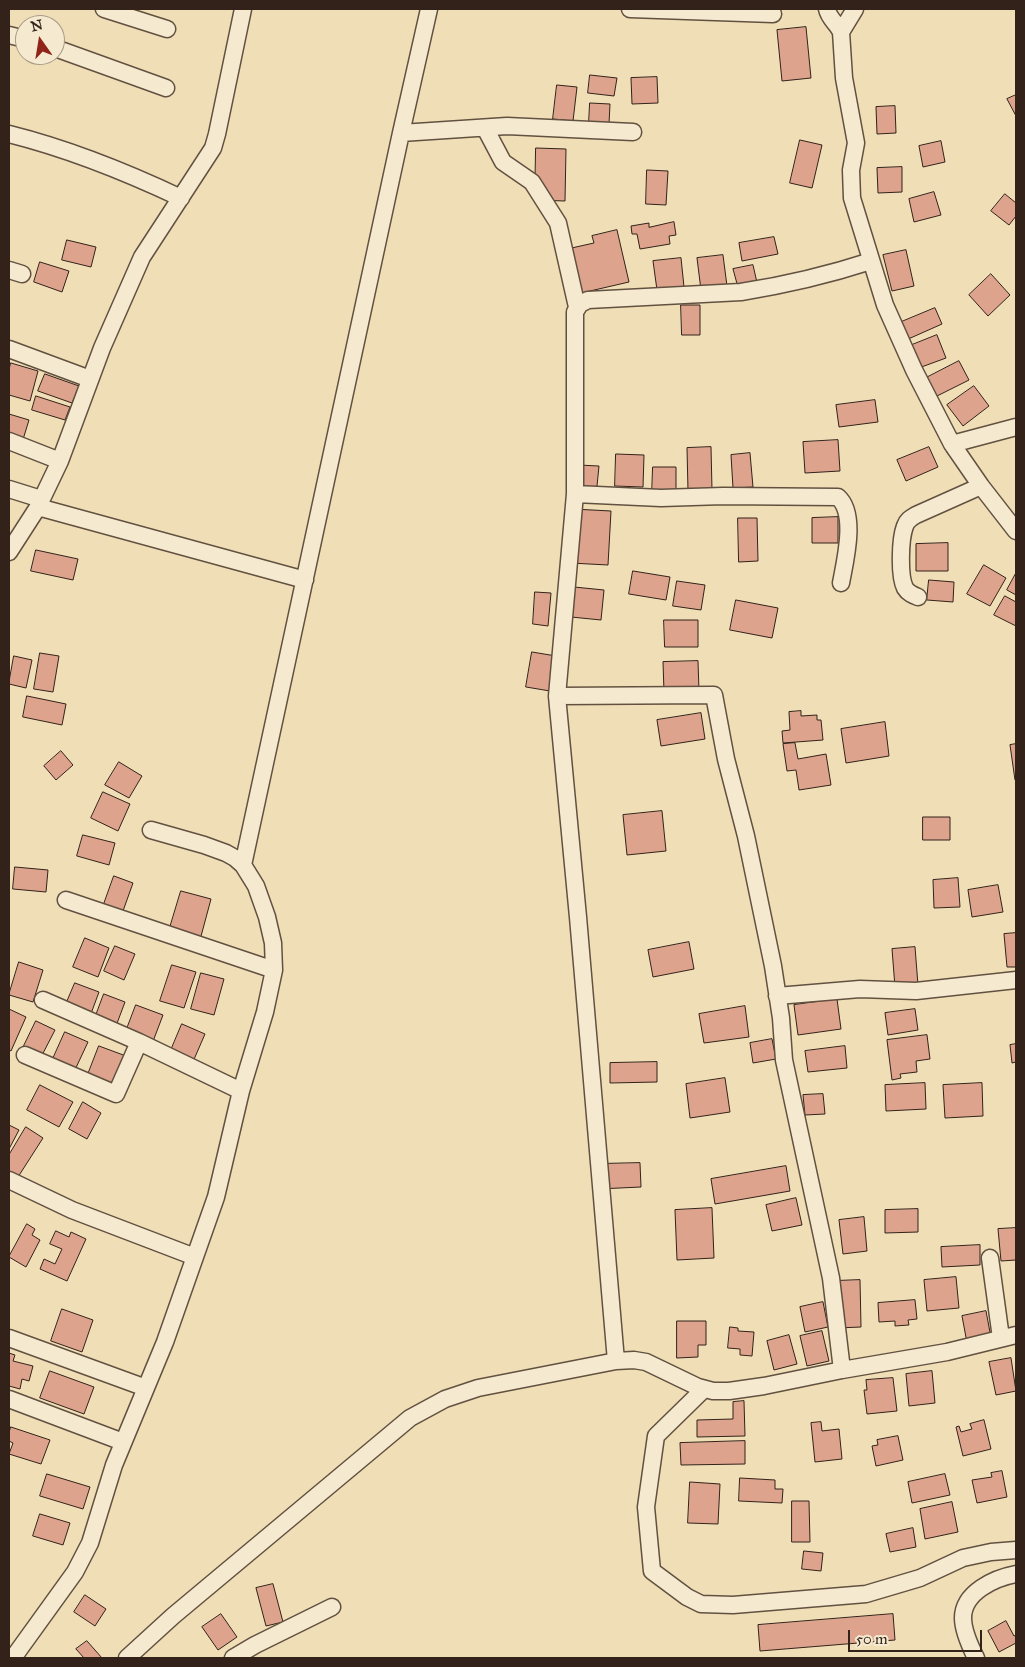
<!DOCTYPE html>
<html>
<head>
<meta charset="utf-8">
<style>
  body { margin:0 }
  #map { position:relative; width:1025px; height:1667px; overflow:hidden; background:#f0deb7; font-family:"IM FELL Great Primer",serif }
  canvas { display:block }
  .frame { position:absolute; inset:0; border:10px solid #322219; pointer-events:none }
  .north { position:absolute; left:15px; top:15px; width:50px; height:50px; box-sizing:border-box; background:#f5ead0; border:1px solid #a79a87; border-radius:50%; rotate:347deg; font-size:14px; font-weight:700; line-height:20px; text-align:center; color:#322219 }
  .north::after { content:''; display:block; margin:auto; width:18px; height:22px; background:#8f2418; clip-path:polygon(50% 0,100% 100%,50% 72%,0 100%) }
  .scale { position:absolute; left:848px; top:1630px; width:134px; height:22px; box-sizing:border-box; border:2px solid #322219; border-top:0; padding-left:6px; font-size:15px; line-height:18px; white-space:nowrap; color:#322219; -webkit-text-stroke:4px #f5ead0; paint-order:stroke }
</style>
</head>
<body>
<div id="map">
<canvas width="1025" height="1667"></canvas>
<div class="frame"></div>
<div class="north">N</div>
<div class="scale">50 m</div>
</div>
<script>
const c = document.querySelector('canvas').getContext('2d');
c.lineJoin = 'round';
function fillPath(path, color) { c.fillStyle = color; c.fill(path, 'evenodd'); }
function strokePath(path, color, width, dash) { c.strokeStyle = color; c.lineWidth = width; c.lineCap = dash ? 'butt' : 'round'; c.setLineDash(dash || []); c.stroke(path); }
const building = new Path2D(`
  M806 27 811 78 782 81 777 30Z
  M590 75 617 78 614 96 588 93Z
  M657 77 658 103 632 104 631 78Z
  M557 85 577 87 573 121 553 119Z
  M1016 95V116L1007 99Z
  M590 103 610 104 609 124 589 123Z
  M895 106 896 133 877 134 876 107Z
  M800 140 822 145 812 188 790 183Z
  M941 141 945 162 923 167 919 146Z
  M536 148 566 149 565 201 535 200Z
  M902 167V192L878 193 877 168Z
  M647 170 668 171 666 205 646 204Z
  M934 192 941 215 914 222 909 199Z
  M1005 194 1016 203V216L1009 225 991 211Z
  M674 222 676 235 669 236 670 244 640 249 637 234H632L631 226 649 223V227Z
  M617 230 629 282 577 294 567 249 594 243 592 236Z
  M774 237 778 254 742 261 739 243Z
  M67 240 96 247 91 267 62 260Z
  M906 250 914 286 892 291 883 255Z
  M723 255 727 286 701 290 697 258Z
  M681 258 684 287 657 290 653 261Z
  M40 262 69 271 62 292 34 282Z
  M753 265 758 287 739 291 733 269Z
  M991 274 1010 295 988 316 969 295Z
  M681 305H700V335H682Z
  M935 308 942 324 906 340 899 323Z
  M937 335 946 358 916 369 907 347Z
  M959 361 969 380 935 397 926 378Z
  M11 363 38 371 30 401 9 395V370Z
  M45 374 79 386 72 403 38 391Z
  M974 386 989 406 963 426 947 405Z
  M36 396 70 407 65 420 32 410Z
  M875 400 878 422 839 427 836 405Z
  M9 414 29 420 21 446 9 442Z
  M838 440 840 471 805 473 803 442Z
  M711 447 712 490 688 491 687 448Z
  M929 447 938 467 906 481 897 460Z
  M750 453 753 487 733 488 731 455Z
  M616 454 644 455 643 487 615 486Z
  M578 465 599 466 596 496 576 495Z
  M653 467H676V494H652Z
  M573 509 611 511 608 565 570 563Z
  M838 517V543H812V518Z
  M738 518H757L758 561 739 562Z
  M948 543V571H916V544Z
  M36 550 78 559 73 580 31 571Z
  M984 565 1006 578 990 606 967 594Z
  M633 571 670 577 666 600 629 594Z
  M1016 573V595L1007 590Z
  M929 580 954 582 953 602 927 600Z
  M677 581 705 585 701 610 673 606Z
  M574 587 604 590 601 620 571 617Z
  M535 592 551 593 548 626 533 624Z
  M1005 596 1016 602V626L994 615Z
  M736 600 778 608 772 638 730 630Z
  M664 620H698V647H665Z
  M532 652 562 657 556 692 526 687Z
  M40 653 59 656 53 692 34 689Z
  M14 656 32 660 26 688 9 684Z
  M698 661 699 691 664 692 663 662Z
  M27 696 66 704 62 725 23 717Z
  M801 711V716L817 715V720H821L823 740 783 743 782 731 790 730 789 712Z
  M701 713 705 739 661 746 657 720Z
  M885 722 889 756 846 763 841 729Z
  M795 743 798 759 826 754 831 785 799 790 796 770 787 771 783 744Z
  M1016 744V780H1015L1010 745Z
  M61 751 73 765 56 780 44 766Z
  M119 762 142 776 129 798 105 785Z
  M103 792 130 804 118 831 91 818Z
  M662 811 666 851 627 855 623 815Z
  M923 817H950V840H923Z
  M83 835 115 843 109 865 77 856Z
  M15 867 48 870 46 892 13 889Z
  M114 876 133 883 123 911 104 904Z
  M958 878 960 907 934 908 933 880Z
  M998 885 1003 912 972 917 968 890Z
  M181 891 211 899 200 940 169 931Z
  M1016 933V967H1007L1004 934Z
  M85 938 109 948 98 977 73 967Z
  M689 942 694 969 653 977 648 950Z
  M115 946 135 954 124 980 104 971Z
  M915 947 918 985 895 987 892 949Z
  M19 962 43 970 33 1002 9 995Z
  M172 965 196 972 184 1008 160 1001Z
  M201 973 224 979 214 1015 191 1009Z
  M75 983 99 992 89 1019 64 1009Z
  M104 994 125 1002 116 1026 95 1018Z
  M837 999 841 1029 798 1035 794 1005Z
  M136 1005 163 1015 152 1044 125 1034Z
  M745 1006 749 1037 704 1043 699 1014Z
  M9 1009 26 1017 11 1051 9 1050Z
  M915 1009 918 1030 888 1035 885 1013Z
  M36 1021 55 1030 39 1061 21 1052Z
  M182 1024 205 1034 192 1064 169 1055Z
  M65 1032 88 1042 74 1072 52 1061Z
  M927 1035 930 1059 916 1061 917 1072 900 1074 901 1078 892 1080 887 1040Z
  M772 1039 776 1059 753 1063 750 1043Z
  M1016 1044V1062L1012 1063 1010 1045Z
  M99 1046 126 1056 114 1087 87 1077Z
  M845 1046 847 1068 808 1072 805 1051Z
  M657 1062V1082L610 1083V1063Z
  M725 1078 730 1112 690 1118 686 1084Z
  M925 1083 926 1109 886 1111 885 1085Z
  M982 1083 983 1116 945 1118 943 1085Z
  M40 1085 73 1102 59 1127 27 1110Z
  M823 1094 825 1114 805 1115 803 1095Z
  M83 1102 101 1113 87 1139 69 1129Z
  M9 1125 19 1130 9 1149Z
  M26 1127 43 1138 18 1177 9 1171V1155Z
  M640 1163 641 1187 598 1189V1164Z
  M786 1166 790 1191 715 1204 711 1179Z
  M796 1198 802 1225 772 1231 766 1205Z
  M712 1208 714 1258 677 1260 675 1210Z
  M918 1209V1232L885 1233V1210Z
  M864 1217 867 1251 843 1254 839 1220Z
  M27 1224 35 1229 32 1235 40 1240 26 1267 9 1257Z
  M1016 1228V1260L1001 1261 998 1229Z
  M56 1231 69 1237 71 1232 86 1239 67 1281 40 1269 44 1259 55 1264 62 1249 50 1244Z
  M980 1245V1265L942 1267 941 1247Z
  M956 1277 959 1308 927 1311 924 1280Z
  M860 1280 861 1327 837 1328 835 1281Z
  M915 1300 917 1319 908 1320 909 1325 895 1326V1321L879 1322 878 1303Z
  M823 1302 828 1327 805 1332 800 1307Z
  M62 1309 93 1320 82 1352 51 1341Z
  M986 1311 992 1343 968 1348 962 1316Z
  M677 1321H706V1345H698V1357L677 1358Z
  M730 1327 738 1328V1331L754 1332 752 1356 740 1355V1349L728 1348Z
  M822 1331 829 1361 807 1366 800 1336Z
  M789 1335 797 1364 774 1370 767 1341Z
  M9 1353 15 1355 13 1361 33 1366 29 1381 22 1379 20 1389 9 1386Z
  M1011 1358 1016 1391 996 1395 989 1362Z
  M50 1371 94 1387 84 1414 40 1398Z
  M932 1371 935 1403 909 1406 906 1374Z
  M893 1378 897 1411 867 1414 864 1390H867L866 1380Z
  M744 1401 745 1436 697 1437V1420L733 1419V1402Z
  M984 1420 991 1449 963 1456 956 1427 959 1426 961 1432 972 1429 970 1424Z
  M821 1422 822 1431 839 1429 842 1459 815 1462 811 1423Z
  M11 1427 50 1440 41 1464 9 1454 13 1443 9 1441V1433Z
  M898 1436 903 1460 876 1466 872 1446 878 1445 877 1440Z
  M745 1441V1464L681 1465 680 1443Z
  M1002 1471 1007 1497 977 1503 972 1480 992 1477 991 1473Z
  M47 1474 90 1487 83 1509 40 1496Z
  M945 1474 950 1495 912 1503 908 1482Z
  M740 1478 775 1480V1489H783L782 1503 739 1501Z
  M690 1482 720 1484 718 1524 688 1523Z
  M792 1501H809L810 1542H792Z
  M952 1502 958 1532 925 1539 920 1509Z
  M40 1514 70 1523 63 1545 33 1536Z
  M913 1528 916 1547 890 1552 886 1534Z
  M804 1551 823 1553 821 1571 802 1569Z
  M273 1584 283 1622 266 1626 256 1588Z
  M85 1595 106 1609 95 1626 74 1612Z
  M221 1614 237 1637 218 1650 202 1627Z
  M893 1614 895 1640 760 1651 758 1625Z
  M1006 1621 1014 1636 1016 1635V1643L999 1652 988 1631Z
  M87 1641 102 1658H84L76 1649Z`);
fillPath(building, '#dda38d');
strokePath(building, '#322219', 1);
const street = new Path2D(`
  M104 9 167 29
  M630 9 773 14
  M827 9C829 19 837 23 841 32L844 78 856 143 851 170 852 198 885 305 914 370 952 444 981 486 1016 531
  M841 32 855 9
  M9 35 25 39
  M55 48 166 88
  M485 128 503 162 532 182 558 223 577 307
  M401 133 507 126 633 132
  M9 134C69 149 126 172 181 198
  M9 270 22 274
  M9 349 90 379
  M9 441 60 461
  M952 444 1016 427
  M9 489 41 499
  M575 494 661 498 723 496 838 497C857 514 845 561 841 583
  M38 507 305 580
  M9 552 38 507 60 461 102 348 142 257 213 148 217 134 243 9
  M918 597C913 595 908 593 905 588 899 576 900 539 905 526 907 520 911 518 916 515L981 486
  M557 696 714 695 726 759 746 836 773 966 781 1018 784 1060 831 1278 842 1370
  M243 865 401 133 429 9
  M66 900 274 970
  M777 996 860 989 916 991 1016 980
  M43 1000 139 1042 241 1091
  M25 1055 116 1094 139 1042
  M9 1180 72 1210 195 1257
  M990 1258 1001 1338
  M9 1338 146 1388
  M616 1361 578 917 557 696 575 494V312L580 304 588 300 741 292C785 285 828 275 871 261
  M704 1389 656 1436 646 1507 652 1571 687 1597 701 1604 733 1605 866 1594 920 1578 963 1558 991 1552 1016 1550
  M9 1399 123 1442
  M13 1658 75 1572 90 1543 114 1465 165 1342 216 1197 241 1091 265 1012 274 970 273 943 267 917 256 886 243 865 235 858 226 853 204 845 151 830
  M127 1658 173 1616 410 1418 445 1399 478 1388 616 1361 634 1360 646 1362 698 1387 713 1391H729L764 1386 842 1370 947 1352 1016 1335
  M233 1658 255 1645 332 1607
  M976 1658C970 1646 963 1631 963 1618 963 1592 995 1578 1016 1574`);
strokePath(street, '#625140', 19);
strokePath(street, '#f5ead0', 16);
</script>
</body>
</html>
